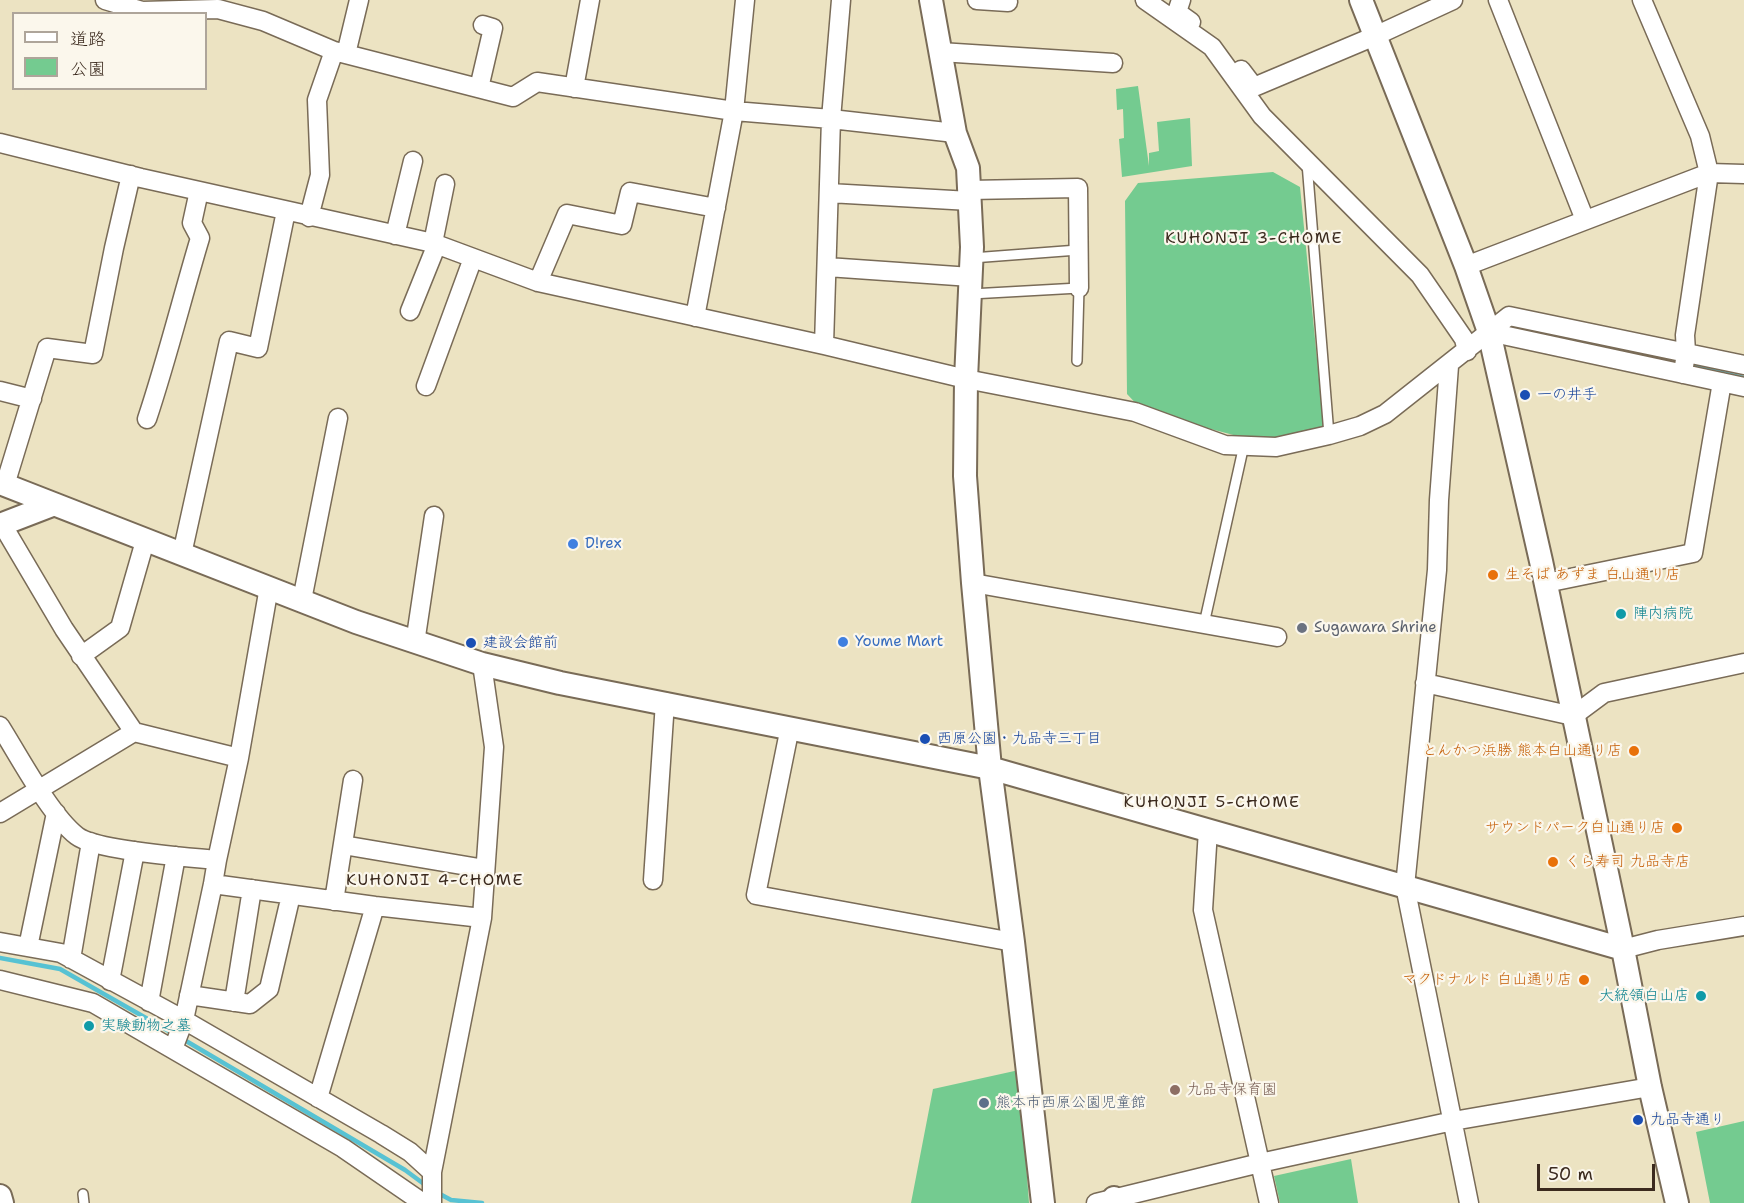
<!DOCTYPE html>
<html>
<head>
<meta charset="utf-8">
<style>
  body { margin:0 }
  #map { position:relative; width:1744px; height:1203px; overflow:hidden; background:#ece3c2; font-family:"Shantell Sans","Klee One",sans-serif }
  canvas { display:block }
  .legend { position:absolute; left:12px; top:12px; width:195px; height:78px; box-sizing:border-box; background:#fbf7ec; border:2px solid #aea59a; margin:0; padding:8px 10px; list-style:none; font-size:18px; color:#3b2a1e }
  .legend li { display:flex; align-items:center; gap:12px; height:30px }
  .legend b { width:30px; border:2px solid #aea59a }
  .scale { position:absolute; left:1537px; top:1164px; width:118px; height:27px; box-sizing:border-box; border:3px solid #3b2a1e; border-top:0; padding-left:8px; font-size:18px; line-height:21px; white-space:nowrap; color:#3b2a1e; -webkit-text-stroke:4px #fbf7ec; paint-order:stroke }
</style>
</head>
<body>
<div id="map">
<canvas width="1744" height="1203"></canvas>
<ul class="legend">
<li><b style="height:8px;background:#fff"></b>道路</li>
<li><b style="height:16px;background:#74cb90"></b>公園</li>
</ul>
<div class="scale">50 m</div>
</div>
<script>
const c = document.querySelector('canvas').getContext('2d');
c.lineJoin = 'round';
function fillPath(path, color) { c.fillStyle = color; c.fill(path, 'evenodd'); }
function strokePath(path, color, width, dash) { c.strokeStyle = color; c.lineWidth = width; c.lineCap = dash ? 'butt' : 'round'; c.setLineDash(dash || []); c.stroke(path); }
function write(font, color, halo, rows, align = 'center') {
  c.font = font + ' "Shantell Sans","Klee One",sans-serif'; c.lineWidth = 4.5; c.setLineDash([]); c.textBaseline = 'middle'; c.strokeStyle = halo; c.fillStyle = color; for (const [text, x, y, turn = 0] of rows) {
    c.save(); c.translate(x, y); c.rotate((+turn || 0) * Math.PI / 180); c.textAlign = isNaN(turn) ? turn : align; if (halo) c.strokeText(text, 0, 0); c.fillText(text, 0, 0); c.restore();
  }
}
fillPath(new Path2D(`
  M1138 86 1149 166V153L1159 151 1157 122 1190 118 1192 166 1122 177 1119 139 1124 138 1123 109 1117 110 1116 89Z
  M1273 172 1300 187 1324 430 1277 438 1241 437 1143 411 1127 394 1125 201 1138 183Z
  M1019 1070 1029 1203H911L933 1089Z
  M1744 1121V1203H1710L1696 1132Z
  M1351 1159 1358 1203H1280L1274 1176Z`), '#74cb90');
strokePath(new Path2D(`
  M1516 328 1640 355
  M1696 367 1744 378
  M0 958 60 969 174 1034
  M181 1038 405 1170 428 1187
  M438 1193 451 1200 482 1203`), '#57c2d3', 4.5);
const service = new Path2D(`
  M1307 163 1329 435
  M972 258 1078 250
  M971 294 1079 288 1077 361
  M1204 624 1244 445
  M83 1194 84 1203`);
const minor = new Path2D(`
  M105 0 142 11 218 9 263 21 334 51 513 97 537 82 734 111 831 119 955 133
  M977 0 1008 2
  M1145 0 1212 47 1262 116 1420 275 1464 339 1467 351
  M1181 0 1177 12 1191 22
  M1498 0 1585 220
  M1642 0 1700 136 1709 173 1685 335 1686 352 1683 374
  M940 52 1113 63
  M346 54 359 0
  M1241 70 1254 87 1375 36 1453 0
  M479 88 493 28 483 25
  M574 88 590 0
  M0 143 141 178 433 243 538 282 824 345 966 379 1135 412 1225 445 1276 447 1329 435 1360 426 1385 414 1509 316 1744 365
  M969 190 1078 188 1079 288
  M829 193 970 201
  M309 217 320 175 317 100 334 51
  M395 235 413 161
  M433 243 445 184
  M1466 266 1709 173 1744 174
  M827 267 971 277
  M538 282 567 214 622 225 630 192 716 208
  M410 311 437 244
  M695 317 734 111 745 0
  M1489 332 1744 387
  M824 345 831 119 841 0
  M1449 366 1439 500 1437 570 1405 886 1469 1203
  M426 386 473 258
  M0 391 32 399
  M147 419C167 359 182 298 200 238L192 223 199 191
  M5 485 47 348 93 354 114 248 131 175
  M2 524 64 629 134 732 239 758
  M182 554 229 341 258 348 286 211
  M973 583 1277 637
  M1546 583 1693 553 1722 382
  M302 600 338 418
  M415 643 434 516
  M81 656 120 628 145 541
  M1425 683 1573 716 1604 693 1744 663
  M0 726C19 756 50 815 77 836 97 851 188 857 217 860
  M790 727 756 895 1013 942
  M0 813 134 732
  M1208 830 1203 910 1269 1203
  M343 845 485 869
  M653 880 665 702
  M213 884 375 906 482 918
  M334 901 353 780
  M0 942 61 953 184 1020 381 1134 410 1152 432 1172
  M28 947 56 813
  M1623 949 1658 940 1744 926
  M71 959 91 842
  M0 980 93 1003 343 1148 423 1203
  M110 981 135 851
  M189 995 250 1004 269 989 291 895
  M149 1002 176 856
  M234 1002 252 889
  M173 1049 184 1020 213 884 217 860 239 758 269 587
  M318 1098 375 906
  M432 1203V1172L482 918 494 747 482 664
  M1096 1203 1260 1163 1453 1121 1650 1087`);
const tertiary = new Path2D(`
  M931 0 955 133 968 168 972 247 966 379 965 476 973 583 990 768 1013 942 1043 1203
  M1361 0 1466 266 1489 332 1541 561 1623 949 1650 1087 1677 1203
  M0 483 356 622 482 664 560 683 990 768 1623 949
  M0 525 52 505
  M0 1196 2 1203
  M1114 1198 1115 1203`);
strokePath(service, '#796b57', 12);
strokePath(minor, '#796b57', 21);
strokePath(tertiary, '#796b57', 26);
strokePath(service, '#fff', 9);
strokePath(minor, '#fff', 18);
strokePath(tertiary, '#fff', 22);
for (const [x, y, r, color] of [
  [1525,395,6,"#1a4fb4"],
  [573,544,6,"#3f7fe0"],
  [1493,575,6,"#e8710a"],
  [1621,614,6,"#0f9aa8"],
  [1302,628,6,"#6b7280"],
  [843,642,6,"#3f7fe0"],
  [471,643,6,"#1a4fb4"],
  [925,739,6,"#1a4fb4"],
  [1634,751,6,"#e8710a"],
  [1677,828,6,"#e8710a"],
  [1553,862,6,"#e8710a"],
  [1584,980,6,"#e8710a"],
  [1701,996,6,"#0f9aa8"],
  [89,1026,6,"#0f9aa8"],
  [1175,1090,6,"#8d6e63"],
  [984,1103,6,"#5c6f8a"],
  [1638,1120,6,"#1a4fb4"]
]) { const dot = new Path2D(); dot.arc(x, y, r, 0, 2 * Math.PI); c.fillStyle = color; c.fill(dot); strokePath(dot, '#fbf7ec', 2); }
write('15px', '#164399', '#fbf7ec', [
  ["一の井手",1537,395],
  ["建設会館前",483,643],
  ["西原公園・九品寺三丁目",937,739],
  ["九品寺通り",1650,1120]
], 'left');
write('15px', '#366cbe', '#fbf7ec', [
  ["D!rex",585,544],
  ["Youme Mart",855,642]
], 'left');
write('15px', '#c56008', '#fbf7ec', [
  ["生そば あずま 白山通り店",1505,575,"left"],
  ["とんかつ浜勝 熊本白山通り店",1622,751],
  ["サウンドパーク白山通り店",1665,828],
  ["くら寿司 九品寺店",1565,862,"left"],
  ["マクドナルド 白山通り店",1572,980]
], 'right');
write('15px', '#0d838f', '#fbf7ec', [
  ["陣内病院",1633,614],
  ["大統領白山店",1689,996,"right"],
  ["実験動物之墓",101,1026]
], 'left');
write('15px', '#5b616d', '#fbf7ec', [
  ["Sugawara Shrine",1314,628]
], 'left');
write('15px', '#785e54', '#fbf7ec', [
  ["九品寺保育園",1187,1090]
], 'left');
write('15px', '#4e5e75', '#fbf7ec', [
  ["熊本市西原公園児童館",996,1103]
], 'left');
c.letterSpacing = '1.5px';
write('16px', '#3b2a1e', '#fbf7ec', [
  ["KUHONJI 3-CHOME",1254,239],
  ["KUHONJI 5-CHOME",1212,803],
  ["KUHONJI 4-CHOME",435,881]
]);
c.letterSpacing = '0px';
</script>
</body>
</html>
